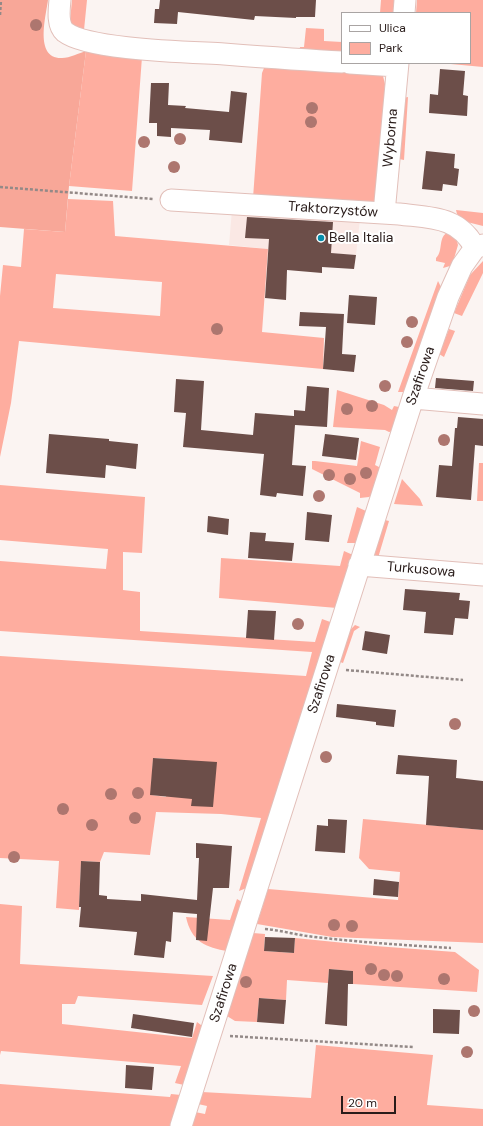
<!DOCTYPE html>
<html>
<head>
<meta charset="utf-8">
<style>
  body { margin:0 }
  #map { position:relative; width:483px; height:1126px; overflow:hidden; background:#fbf4f2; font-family:"DM Sans",sans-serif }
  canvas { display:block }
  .legend { position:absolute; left:341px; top:12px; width:130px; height:52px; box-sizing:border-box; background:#fff; border:1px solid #a9a4a3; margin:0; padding:5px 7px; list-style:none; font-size:12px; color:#291c1a }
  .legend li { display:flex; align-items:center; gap:8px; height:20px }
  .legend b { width:20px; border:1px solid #a9a4a3 }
  .scale { position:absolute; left:341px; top:1096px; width:55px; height:18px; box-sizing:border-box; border:2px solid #291c1a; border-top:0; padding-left:5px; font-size:12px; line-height:14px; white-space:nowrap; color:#291c1a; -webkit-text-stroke:3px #fff; paint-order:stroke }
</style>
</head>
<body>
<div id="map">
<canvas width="483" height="1126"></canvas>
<ul class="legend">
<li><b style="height:5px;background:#fff"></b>Ulica</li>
<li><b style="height:11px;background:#fead9f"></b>Park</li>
</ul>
<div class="scale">20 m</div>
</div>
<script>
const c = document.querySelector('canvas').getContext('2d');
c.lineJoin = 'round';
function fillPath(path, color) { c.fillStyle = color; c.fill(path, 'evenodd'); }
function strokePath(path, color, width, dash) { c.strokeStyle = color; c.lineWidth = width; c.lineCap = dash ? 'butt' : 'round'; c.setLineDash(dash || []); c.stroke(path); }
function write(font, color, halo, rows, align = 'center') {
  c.font = font + ' "DM Sans",sans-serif'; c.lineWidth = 4; c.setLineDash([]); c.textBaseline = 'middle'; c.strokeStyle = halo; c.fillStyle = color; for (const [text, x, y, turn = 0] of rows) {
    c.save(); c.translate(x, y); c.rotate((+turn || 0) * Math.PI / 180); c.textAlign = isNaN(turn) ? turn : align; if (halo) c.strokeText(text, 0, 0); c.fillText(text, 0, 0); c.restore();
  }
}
fillPath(new Path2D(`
  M232 210 360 219 356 255 268 249 229 245Z`), '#fae8e4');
fillPath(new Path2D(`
  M72 0H87L84 30 73 27 70 21Z
  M381 0H398L396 13H380Z
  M417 0H483V67L440 63H470V13H416Z
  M306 28 324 29V41L342 42V57L299 53 300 47H304Z
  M86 51 142 57 132 191 69 186Z
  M264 68 379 74 383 76 385 84 376 204 253 198 262 73Z
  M408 97 404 160 399 159 403 98Z
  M68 199 113 201 115 236 268 249 262 332 324 338 323 369 19 341 11 403 0 457V296L3 265 21 267 24 229 65 232ZM56 274 162 282 160 316 53 308Z
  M456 210 483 213V226L467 222 457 214Z
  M449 232 456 238 458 245 453 262 450 266 443 268 445 263 436 261V258C444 251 437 236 449 232Z
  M483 261V273L462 316 454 313 470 275Z
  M438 281 442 289 407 392H398Z
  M449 329 455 331 444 357 439 354Z
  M337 390 384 405 392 410 394 406 399 407 400 410 394 431 389 432 385 430 333 427Z
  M361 441 380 447 375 465 383 469 374 494 369 497 360 498V493L312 469V461H315L357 466Z
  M479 463H483V501H477Z
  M402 479 420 499 423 506 394 504Z
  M0 485 145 497 142 553 123 552V590L140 592V631L315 642 322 619 333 623 249 887 239 891 261 818 221 814 156 812 150 855 104 852 100 862 81 861 79 910 56 908 59 861 0 858V656L306 676 312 652 0 631V561L106 569 108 549 0 540ZM153 758 169 759 166 797 151 795Z
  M357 507 366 511 358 543H347Z
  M385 520 389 521 378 558H373Z
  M344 551 353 555 337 608 219 598 221 558 340 566Z
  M355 625 360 627 354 631 343 663 340 662 350 630Z
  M363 819 483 830V943L332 937 257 924 268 889 398 900 400 872 369 869 359 858Z
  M237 899 242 902 228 951C206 948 191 941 186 917L230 920Z
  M0 904 22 906 20 964 213 976 202 1005 78 996 75 1004H62V1024L192 1038 197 1022 201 1025 202 1029 184 1085 175 1083 181 1066 1 1051 0 1055Z
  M253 933 265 934 264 951 294 953 295 938 375 946 455 952 479 970 477 992 353 984V971L329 969 328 983 287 980 286 1000 259 998 257 1022 235 1021 227 1016Z
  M316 1045 433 1055 427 1105 483 1109V1126H190L195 1112 205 1114 207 1106 198 1104 202 1092 311 1098Z
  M0 1084 170 1097 171 1094 181 1095 171 1126H0Z`), '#fead9f');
fillPath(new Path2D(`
  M0 0H48C46 16 34 59 62 58 70 58 79 53 86 51L69 186 65 232 0 227Z`), '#f8a798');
fillPath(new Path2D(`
  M160 0H316L315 17H296V18L255 16 254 20 178 12 177 24 154 23 155 9H159Z
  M440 69 465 71 463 95 468 96 467 116 429 113 430 94 438 95Z
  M151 83H169L168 105 186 106 185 108 229 112 231 91 247 93 242 143 209 140 210 130 171 128V137L157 136V123H149Z
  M426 151 455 154 454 168 459 169 457 186 443 184 442 191 422 189Z
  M247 217 333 222 331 253 356 255 354 269 322 267V273L287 270 286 300 265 298 269 239 245 238Z
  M349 295 377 297 375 325 347 323Z
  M300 312 344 314 342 354 356 355 354 372 323 369 326 327 299 326Z
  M436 378 474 381 473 391 435 388Z
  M176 379 204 381 201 430 253 435 255 413 294 416V410L305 411 307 386 329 388 327 427 295 425 292 465 306 466 303 496 277 493 276 497 260 495 264 454 183 447 186 413 174 412Z
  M458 417 483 419V446L475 445 471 500 436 497 439 465 452 466 455 428H457Z
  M49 434 109 439V441L138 444 136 469 106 465 105 478 46 473Z
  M325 434 359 438 356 460 322 456Z
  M307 512 332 515 329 542 305 540Z
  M208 516 229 519 228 535 207 532Z
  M250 532 266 533 265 541 294 543 292 561 248 558Z
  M405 589 460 593 459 600 470 601 468 619 455 618 453 635 424 633 426 612 403 610Z
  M248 610 276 611 274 640 246 638Z
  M365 631 390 635 387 654 362 650Z
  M337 704 396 710 394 727 376 725V722L336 717Z
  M398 755 457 760 456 778 483 781V830L426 825 429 776 396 774Z
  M153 758 217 762 213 807 191 806 192 799 150 795Z
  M328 819 347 820 345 853 315 851 317 825 328 826Z
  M196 843 232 846 229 888H213L207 941 196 940 197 914 173 912 171 942 166 941 164 958 134 955 137 932 79 927 81 907H79L81 861 100 862 99 895 107 896V899L141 901V894L197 900 199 858H196Z
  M374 879 399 882 398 897 373 895Z
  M265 937 295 938 294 953 264 951Z
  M329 969 353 971V984H348L347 1026 325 1024Z
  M259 998 286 1000 284 1024 257 1022Z
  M433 1009 460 1010 459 1034 433 1033Z
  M133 1014 194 1023 192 1037 131 1028Z
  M126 1065 154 1067 152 1090 125 1088Z`), '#6c4e49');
const minor = new Path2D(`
  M60 0C59 10 57 25 65 32 88 50 191 52 224 54 263 57 303 60 342 62
  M404 13 405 0
  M350 63 397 66
  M171 200 399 214C431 218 459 216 475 248
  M384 213 398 63
  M413 398 483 404
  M359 565 483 575
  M181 1126 413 398 448 297 462 266 475 248 483 245`);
strokePath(minor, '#e2bfb9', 23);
strokePath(new Path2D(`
  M0 15 1 0
  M0 187 153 199
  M346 670 463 680
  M265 929C279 930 293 934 307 936 355 942 403 945 451 948
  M230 1036 413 1047`), '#938987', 2.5, [3, 2]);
strokePath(minor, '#fff', 21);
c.fillStyle = '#ad766f';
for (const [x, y] of [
  [36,25],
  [312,108],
  [311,122],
  [180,139],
  [144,142],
  [174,167],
  [412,322],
  [217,329],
  [407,342],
  [385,386],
  [372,406],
  [347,409],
  [444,440],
  [366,473],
  [329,475],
  [350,479],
  [319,496],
  [298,624],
  [455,724],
  [326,757],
  [138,793],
  [111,794],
  [63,809],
  [135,818],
  [92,825],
  [14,857],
  [334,925],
  [352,926],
  [371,969],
  [384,975],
  [397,976],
  [444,979],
  [246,982],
  [474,1011],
  [467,1052]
]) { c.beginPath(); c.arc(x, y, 6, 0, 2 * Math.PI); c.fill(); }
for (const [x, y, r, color] of [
  [321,238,4,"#058eac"]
]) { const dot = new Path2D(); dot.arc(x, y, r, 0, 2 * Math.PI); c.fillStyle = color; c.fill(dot); strokePath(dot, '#fff', 1.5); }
write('14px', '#291c1a', '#fff', [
  ["Wyborna",391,138,-85],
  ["Traktorzystów",333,210,4],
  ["Szafirowa",421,376,-71],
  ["Turkusowa",421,570,5],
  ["Szafirowa",322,684,-72],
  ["Szafirowa",224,993,-72]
]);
write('14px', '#291c1a', '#fff', [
  ["Bella Italia",329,238]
], 'left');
</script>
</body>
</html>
